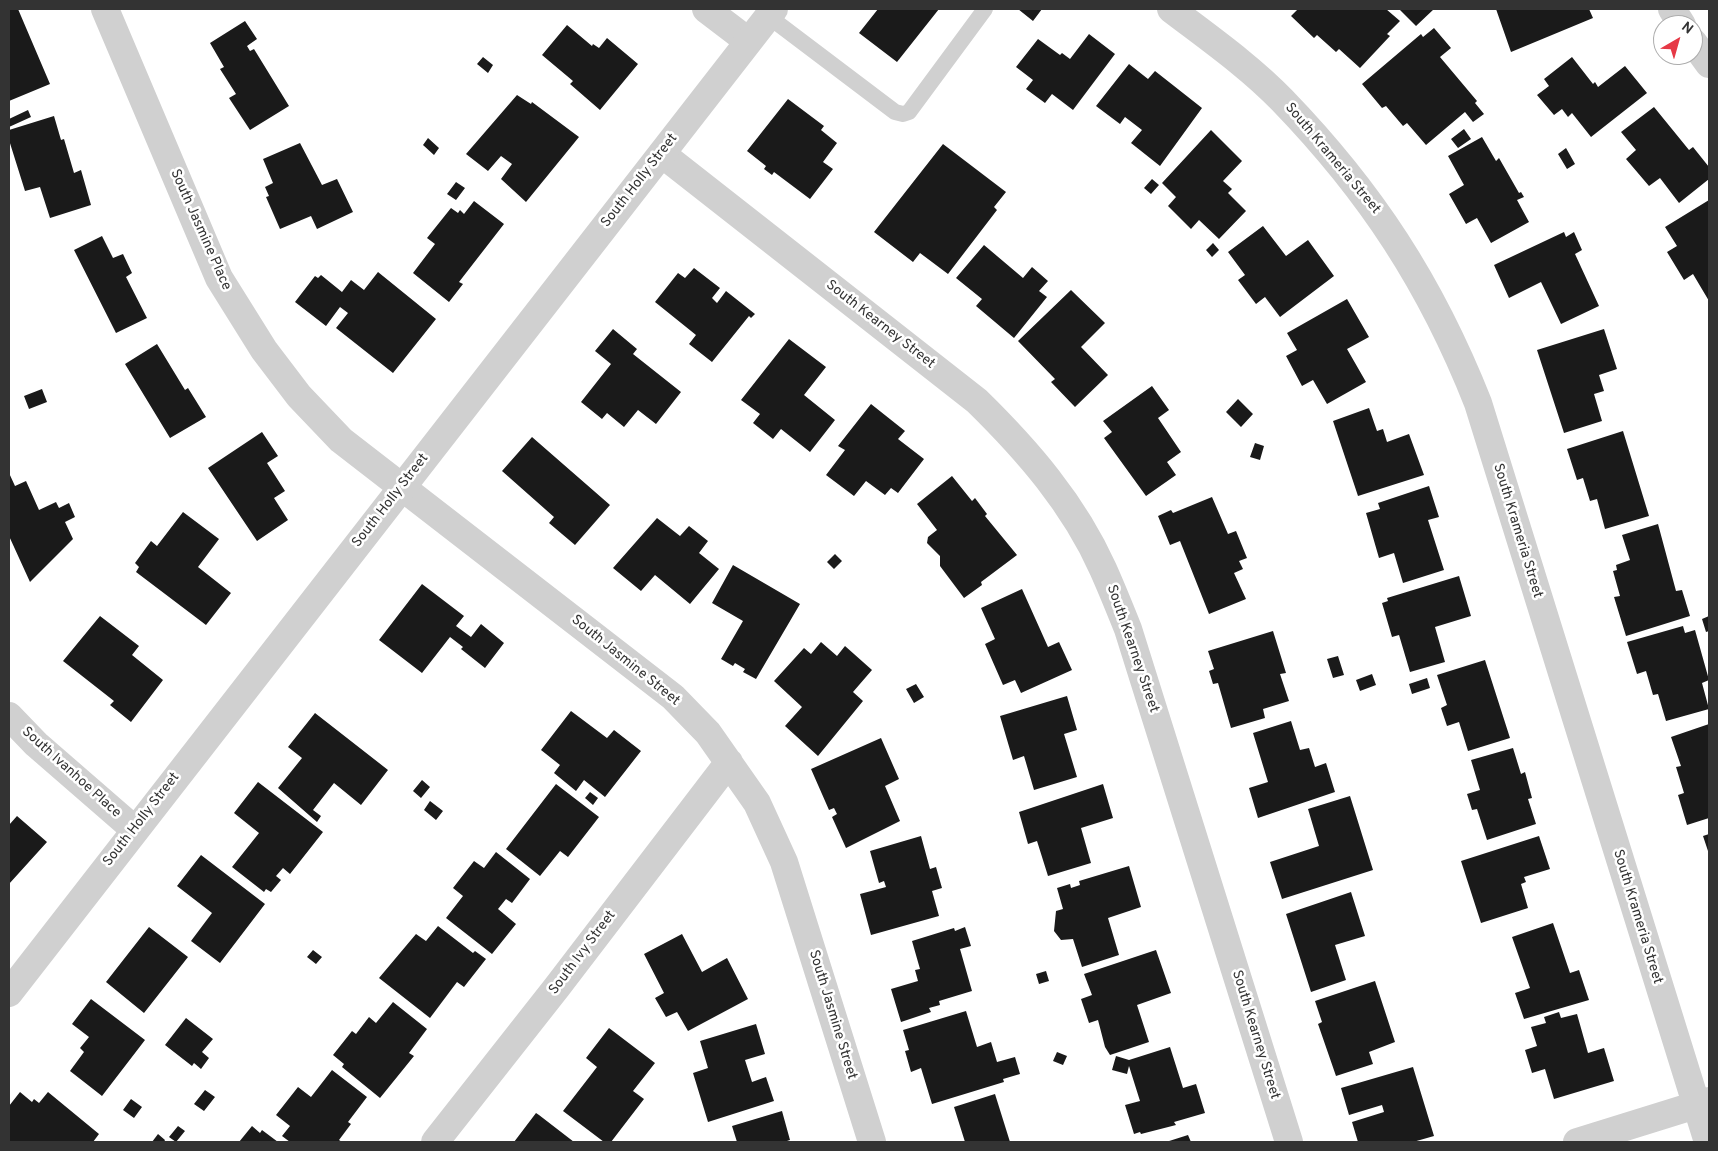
<!DOCTYPE html>
<html>
<head>
<meta charset="utf-8">
<style>
  body { margin:0 }
  #map { position:relative; width:1718px; height:1151px; overflow:hidden; background:#fff; font-family:Overpass,sans-serif }
  canvas { display:block }
  .frame { position:absolute; inset:0; border:10px solid #333; pointer-events:none }
  .north { position:absolute; left:1653px; top:15px; width:50px; height:50px; box-sizing:border-box; background:#fff; border:1px solid #adadad; border-radius:50%; rotate:38deg; font-size:14px; font-weight:700; line-height:20px; text-align:center; color:#333 }
  .north::after { content:''; display:block; margin:auto; width:18px; height:22px; background:#e63946; clip-path:polygon(50% 0,100% 100%,50% 72%,0 100%) }
</style>
</head>
<body>
<div id="map">
<canvas width="1718" height="1151"></canvas>
<div class="frame"></div>
<div class="north">N</div>
</div>
<script>
const c = document.querySelector('canvas').getContext('2d');
c.lineJoin = 'round';
function fillPath(path, color) { c.fillStyle = color; c.fill(path, 'evenodd'); }
function strokePath(path, color, width, dash) { c.strokeStyle = color; c.lineWidth = width; c.lineCap = dash ? 'butt' : 'round'; c.setLineDash(dash || []); c.stroke(path); }
function write(font, color, halo, rows, align = 'center') {
  c.font = font + ' Overpass,sans-serif'; c.lineWidth = 5; c.setLineDash([]); c.textBaseline = 'middle'; c.strokeStyle = halo; c.fillStyle = color; for (const [text, x, y, turn = 0] of rows) {
    c.save(); c.translate(x, y); c.rotate((+turn || 0) * Math.PI / 180); c.textAlign = isNaN(turn) ? turn : align; if (halo) c.strokeText(text, 0, 0); c.fillText(text, 0, 0); c.restore();
  }
}
fillPath(new Path2D(`
  M9 9H18L50 84 9 101Z
  M878 9H939L897 62 859 33Z
  M1018 9H1042L1033 21Z
  M1298 9H1386L1400 21 1387 34 1390 36 1360 68 1339 49 1336 52 1317 35 1314 38 1291 16Z
  M1399 9H1434L1416 26Z
  M1496 9H1589L1593 18 1511 52Z
  M245 21 257 39 247 46 250 51 254 49 289 106 250 130 229 98 236 94 220 69 224 67 210 43Z
  M567 25 592 46 593 44 599 48 607 38 638 64 600 110 570 84 573 81 542 55Z
  M1434 28 1451 48 1440 57 1477 101 1475 103 1484 114 1473 122 1465 112 1426 145 1407 123 1403 126 1386 106 1382 108 1362 84 1421 34 1423 37Z
  M1089 34 1115 54 1073 110 1052 94 1045 103 1026 89 1033 80 1016 67 1038 39 1060 55 1062 53 1070 59Z
  M483 57 493 65 488 73 477 64Z
  M1572 57 1593 84 1595 82 1598 87 1625 66 1647 93 1591 137 1572 113 1568 117 1562 109 1554 115 1537 95 1549 86 1544 79Z
  M1129 64 1148 79 1155 71 1202 108 1160 166 1131 143 1142 130 1125 117 1120 124 1096 106Z
  M517 95 531 104 532 102 579 137 526 202 501 179 512 164 501 156 488 171 466 154Z
  M788 99 824 126 821 130 837 143 823 162 833 169 810 199 774 172 772 175 764 169 766 166 747 151Z
  M1654 107 1689 150 1693 147 1709 167V179L1679 203 1660 178 1649 186 1626 159 1636 150 1621 132Z
  M28 110 31 117 9 127V119Z
  M54 116 61 140 64 139 74 173 81 170 91 205 50 218 40 187 25 191 9 140V130Z
  M1464 129 1471 139 1458 148 1451 139Z
  M1211 130 1242 161 1223 181 1232 189 1228 193 1246 211 1219 239 1199 220 1191 229 1168 206 1176 197 1162 183Z
  M1482 137 1496 161 1499 158 1519 193 1521 192 1524 197 1517 200 1529 222 1491 243 1477 218 1466 224 1449 194 1464 185 1448 156Z
  M428 138 439 148 434 155 423 145Z
  M300 143 322 185 337 179 353 212 317 229 311 216 280 229 266 197 269 196 265 187 273 183 263 159Z
  M943 144 1006 192 994 207 997 210 948 274 920 253 913 262 874 232Z
  M1566 148 1575 164 1567 169 1558 154Z
  M1152 179 1159 185 1151 194 1144 188Z
  M456 182 465 188 456 200 447 194Z
  M1709 200V301L1693 274 1684 280 1667 252 1677 246 1665 227Z
  M474 201 504 224 459 282 463 284 449 302 413 273 435 244 427 238 451 208 458 213 460 210 464 214Z
  M1263 226 1286 256 1308 240 1334 276 1280 317 1265 297 1256 304 1238 280 1245 275 1228 252Z
  M1564 232 1566 237 1574 232 1582 250 1575 254 1599 306 1561 324 1541 282 1509 298 1494 265Z
  M102 236 113 258 123 254 132 273 126 277 147 318 116 333 74 250Z
  M1213 243 1219 250 1212 257 1206 250Z
  M984 245 1023 278 1032 267 1048 281 1039 291 1047 297 1014 338 976 306 982 299 956 278Z
  M694 268 720 288 712 298 717 303 726 291 755 314 751 318 749 316 712 362 689 344 696 335 655 302 678 273 685 278Z
  M378 272 436 319 393 373 336 328 348 313 340 307 326 326 295 302 315 276 318 278 321 275 342 292 351 280 364 290Z
  M1071 290 1105 323 1081 347 1108 375 1075 407 1051 382 1055 379 1018 341Z
  M1347 299 1369 337 1347 349 1366 382 1327 404 1313 380 1302 386 1286 356 1297 350 1287 333Z
  M613 329 637 349 633 354 681 392 656 424 638 410 624 427 607 413 602 419 581 402 611 364 595 351Z
  M1604 329 1617 369 1599 375 1604 391 1594 394 1602 421 1564 433 1537 350Z
  M789 339 826 367 804 395 835 420 810 452 781 429 773 439 753 423 760 414 741 400Z
  M157 344 185 390 188 388 206 417 170 438 125 364Z
  M1152 386 1169 410 1158 418 1181 452 1167 462 1176 475 1146 496 1104 438 1112 432 1103 421Z
  M42 389 47 402 29 409 24 396Z
  M1238 399 1253 414 1241 427 1226 412Z
  M871 404 905 431 898 439 924 459 898 493 891 488 885 495 866 481 854 496 826 475 845 450 838 446Z
  M1369 408 1377 431 1383 429 1387 442 1409 434 1424 475 1358 496 1333 421Z
  M1623 431 1649 516 1605 529 1597 499 1590 501 1583 478 1577 480 1567 449Z
  M262 432 278 456 267 463 285 491 274 498 288 520 257 541 208 468Z
  M532 437 610 505 575 545 549 523 554 517 502 471Z
  M1255 443 1264 446 1260 460 1250 457Z
  M9 473 15 486 26 481 39 510 56 502 59 508 69 503 75 517 65 522 73 539 30 582 9 536Z
  M952 476 972 501 975 498 987 514 985 516 1017 555 981 582 982 585 964 598 940 566V556L927 543 928 537 937 530 917 504Z
  M1429 486 1439 517 1428 520 1444 570 1403 583 1394 553 1379 558 1366 513 1380 509 1378 503Z
  M1212 497 1228 534 1236 531 1247 558 1239 561 1243 569 1234 573 1246 599 1209 614 1180 541 1170 545 1158 516 1171 510 1173 513Z
  M183 512 219 539 198 567 231 593 206 625 136 572 139 567 135 563 151 541 157 546Z
  M657 518 680 536 689 526 708 541 699 553 719 569 690 604 655 575 641 591 613 568Z
  M1658 524 1676 591 1682 590 1690 616 1626 636 1614 597 1620 596 1613 571 1617 570 1616 565 1630 560 1622 535Z
  M835 554 842 561 834 569 827 562Z
  M733 565 800 604 756 679 743 672 745 669 735 663 733 666 721 659 743 621 712 603Z
  M1459 576 1471 616 1435 627 1445 662 1410 672 1399 635 1392 637 1382 603 1388 601 1387 598Z
  M422 584 464 616 456 626 471 637 481 624 504 643 485 668 461 649 463 647 450 637 422 673 379 640Z
  M1022 589 1048 647 1059 642 1072 670 1021 693 1015 680 1003 685 985 644 995 639 981 608Z
  M100 616 139 646 132 655 163 680 131 722 110 705 114 701 63 661Z
  M1709 616V631L1706 632 1702 619Z
  M1683 626 1685 633 1695 630 1709 680 1702 683 1709 709 1666 721 1658 694 1653 695 1646 671 1637 674 1627 642Z
  M1273 631 1286 673 1280 674 1289 701 1263 709 1265 718 1231 728 1218 683 1213 684 1209 671 1214 669 1208 651Z
  M821 642 837 656 845 646 872 670 853 692 863 701 818 756 785 726 802 707 774 681 804 648 811 654Z
  M1338 656 1344 675 1333 678 1327 659Z
  M1485 660 1510 738 1468 751 1459 722 1447 726 1441 708 1447 705 1437 675Z
  M1372 674 1376 685 1360 691 1356 680Z
  M1427 678 1430 688 1412 694 1409 684Z
  M916 684 924 697 914 703 906 689Z
  M1067 696 1077 730 1064 734 1077 777 1034 790 1024 756 1013 760 1000 716Z
  M571 711 607 738 614 730 641 751 605 797 584 780 576 791 554 773 560 765 541 750Z
  M315 713 388 770 361 805 334 783 313 810 321 816 317 822 278 788 302 758 288 747Z
  M1291 721 1300 750 1309 748 1315 767 1326 763 1335 792 1258 818 1249 788 1268 782 1253 733Z
  M1709 724V818L1687 825 1678 795 1684 793 1676 767 1681 766 1671 737Z
  M881 738 899 779 885 786 900 821 846 848 832 817 837 814 834 808 829 810 811 769Z
  M1513 748 1521 774 1525 772 1532 798 1528 799 1536 824 1487 840 1477 809 1472 810 1467 794 1480 790 1471 760Z
  M422 780 430 787 421 798 413 791Z
  M258 782 323 832 290 874 283 868 276 876 281 880 271 892 266 889 264 892 232 867 259 833 234 813Z
  M556 784 599 817 568 857 560 851 540 876 506 849Z
  M1103 784 1113 818 1081 828 1091 863 1048 876 1037 841 1028 844 1019 812Z
  M590 792 598 798 593 805 585 798Z
  M1350 796 1373 870 1282 899 1270 862 1319 846 1308 809Z
  M430 801 443 811 436 820 424 810Z
  M17 816 47 842 9 884V825Z
  M1709 834V854L1703 836Z
  M921 836 930 869 936 867 942 888 932 891 939 916 871 935 860 894 886 887 884 881 879 883 870 851Z
  M1539 836 1550 869 1524 877 1526 882 1521 884 1528 908 1481 923 1461 861Z
  M496 852 530 879 512 903 506 899 498 909 516 924 492 954 446 918 463 896 453 888 474 861 484 868Z
  M201 855 265 904 220 963 191 941 212 913 177 886Z
  M1129 866 1141 907 1108 918 1119 955 1082 967 1073 939 1061 940 1054 931 1056 911 1063 909 1057 888 1070 884 1071 888 1080 885 1079 881Z
  M1351 892 1365 936 1335 945 1346 980 1311 992 1286 914Z
  M1553 923 1570 973 1579 970 1589 1000 1524 1019 1515 993 1530 988 1512 937Z
  M438 926 473 953 475 951 486 959 464 987 457 982 430 1018 379 978 416 934 426 941Z
  M149 927 188 957 144 1013 106 982Z
  M965 927 971 946 960 949 972 991 939 1001 940 1005 929 1008 931 1012 901 1022 891 989 918 981 915 970 920 969 912 941 954 928 955 931Z
  M682 934 702 972 727 958 748 999 688 1031 677 1012 666 1017 655 998 664 993 644 954Z
  M313 950 322 957 316 964 307 957Z
  M1156 950 1171 993 1137 1005 1149 1042 1110 1055 1105 1047 1098 1020 1089 1023 1081 999 1092 995 1084 974Z
  M1046 971 1049 981 1039 984 1036 974Z
  M1375 981 1395 1042 1369 1052 1373 1064 1336 1076 1318 1024 1322 1022 1315 1001Z
  M91 999 145 1040 102 1096 70 1071 84 1052 80 1048 89 1037 72 1024Z
  M393 1002 427 1029 409 1053 414 1056 380 1098 342 1067 344 1064 333 1055 352 1031 356 1034 369 1017 376 1023Z
  M966 1011 977 1047 991 1042 997 1062 1015 1057 1020 1074 1003 1079 1004 1082 932 1104 921 1068 911 1072 905 1051 909 1050 903 1030Z
  M1559 1012 1561 1018 1577 1014 1588 1053 1604 1048 1614 1081 1554 1099 1545 1069 1532 1073 1525 1050 1537 1046 1531 1027 1546 1023 1544 1017Z
  M186 1018 213 1039 202 1052 209 1058 201 1069 194 1063 192 1066 165 1045Z
  M756 1024 765 1054 745 1060 752 1082 766 1077 774 1101 708 1122 693 1073 708 1068 700 1041Z
  M609 1028 655 1063 633 1091 644 1099 611 1142H604L563 1111 597 1067 586 1058Z
  M1170 1047 1183 1088 1196 1084 1205 1113 1174 1122 1176 1125 1141 1134 1140 1132 1134 1134 1125 1105 1140 1101 1129 1066 1127 1074 1112 1070 1116 1056 1129 1060Z
  M1057 1052 1067 1056 1063 1065 1053 1061Z
  M1413 1067 1434 1136 1413 1142H1358L1352 1122 1384 1112 1382 1105 1349 1115 1341 1088Z
  M332 1070 367 1097 348 1122 351 1124 339 1140 342 1142H290L282 1136 290 1126 276 1115 298 1087 311 1097Z
  M205 1090 215 1097 204 1111 194 1104Z
  M20 1092 32 1102 34 1099 39 1103 48 1092 99 1134 93 1142H10L9 1106Z
  M995 1094 1010 1142H965L954 1107Z
  M131 1099 142 1107 134 1118 123 1110Z
  M782 1111 790 1140 784 1142H737L732 1126Z
  M536 1113 539 1115 574 1142H514Z
  M178 1126 185 1131 176 1142 169 1137Z
  M252 1126 260 1133 262 1130 278 1142H239Z
  M158 1134 165 1140 164 1142H152Z
  M1188 1135 1191 1142H1166Z`), '#1a1a1a');
strokePath(new Path2D(`
  M768 16 895 112 903 114 909 112 985 9`), '#d0d0d0', 16);
strokePath(new Path2D(`
  M105 9 219 278 264 350 299 396 341 440 673 697 708 733 757 803 784 862 872 1142
  M706 9 748 41
  M1171 9C1209 38 1249 66 1282 100 1371 192 1431 284 1478 403L1708 1142
  M1672 9 1682 25
  M1693 42 1709 64
  M662 154 977 401C1027 450 1074 504 1103 569 1112 589 1120 609 1128 629L1289 1142
  M9 716 36 744 135 830
  M435 1142 557 987 729 762
  M1577 1142 1709 1101`), '#d0d0d0', 28);
strokePath(new Path2D(`
  M9 993 774 9`), '#d0d0d0', 28);
write('14px', '#333', '#fff', [
  ["South Krameria Street",1332,159,50],
  ["South Holly Street",640,181,-52],
  ["South Jasmine Place",200,230,66],
  ["South Kearney Street",880,325,38],
  ["South Holly Street",391,501,-52],
  ["South Krameria Street",1517,531,73],
  ["South Kearney Street",1132,649,71],
  ["South Jasmine Street",625,661,39],
  ["South Ivanhoe Place",71,773,42],
  ["South Holly Street",142,820,-52],
  ["South Krameria Street",1637,917,73],
  ["South Ivy Street",583,953,-53],
  ["South Jasmine Street",832,1015,73],
  ["South Kearney Street",1255,1035,73]
]);
</script>
</body>
</html>
